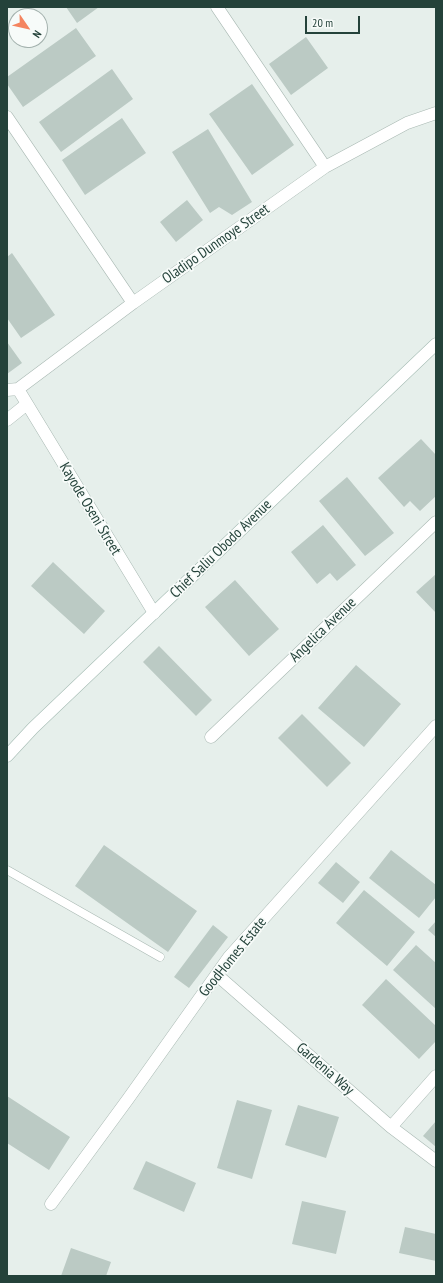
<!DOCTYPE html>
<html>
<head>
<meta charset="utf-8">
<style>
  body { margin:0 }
  #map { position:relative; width:443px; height:1283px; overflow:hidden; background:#e6efeb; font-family:"PT Sans Narrow",sans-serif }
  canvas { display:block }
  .frame { position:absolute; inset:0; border:8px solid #24423a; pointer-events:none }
  .north { position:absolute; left:8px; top:8px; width:40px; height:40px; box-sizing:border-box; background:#f7fbf9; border:1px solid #a3b1ad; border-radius:50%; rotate:124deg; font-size:11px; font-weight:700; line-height:16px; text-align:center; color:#24423a }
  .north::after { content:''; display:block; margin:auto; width:14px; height:18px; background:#f4845f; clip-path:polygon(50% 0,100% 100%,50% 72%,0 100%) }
  .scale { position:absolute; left:305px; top:16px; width:55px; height:18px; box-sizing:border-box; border:2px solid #24423a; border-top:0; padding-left:5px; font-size:12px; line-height:14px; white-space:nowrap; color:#24423a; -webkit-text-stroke:3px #f7fbf9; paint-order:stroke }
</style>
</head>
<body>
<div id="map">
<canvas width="443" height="1283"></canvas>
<div class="frame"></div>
<div class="north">N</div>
<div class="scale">20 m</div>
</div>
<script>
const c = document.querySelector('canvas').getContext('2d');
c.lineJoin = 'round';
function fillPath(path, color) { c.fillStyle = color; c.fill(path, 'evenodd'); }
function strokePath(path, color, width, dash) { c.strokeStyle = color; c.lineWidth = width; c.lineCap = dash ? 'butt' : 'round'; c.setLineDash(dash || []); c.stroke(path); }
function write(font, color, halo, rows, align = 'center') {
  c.font = font + ' "PT Sans Narrow",sans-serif'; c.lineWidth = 3.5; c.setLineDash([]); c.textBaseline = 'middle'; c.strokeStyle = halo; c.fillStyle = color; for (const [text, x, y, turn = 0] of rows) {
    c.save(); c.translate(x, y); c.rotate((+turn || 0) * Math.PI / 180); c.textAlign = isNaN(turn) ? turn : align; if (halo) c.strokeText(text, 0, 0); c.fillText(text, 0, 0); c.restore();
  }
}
fillPath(new Path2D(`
  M66 7H99L77 23Z
  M76 28 96 56 23 107 7 84V77Z
  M306 37 328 68 291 95 269 64Z
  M112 69 133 99 61 152 39 122Z
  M252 84 294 145 252 175 209 114Z
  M122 118 146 153 85 195 62 160Z
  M208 129 252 202 232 215 219 207 210 213 172 152Z
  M187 200 203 220 176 242 160 222Z
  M12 253 55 315 21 338 7 318V257Z
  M7 342 22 363 7 374Z
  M421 439 436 455V496L420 511 410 501 404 507 378 478Z
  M347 477 394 533 365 556 319 501Z
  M323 525 356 565 337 581 330 573 317 584 291 552Z
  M53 562 105 611 84 634 31 586Z
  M436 574V613L416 592Z
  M235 580 279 629 249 656 205 607Z
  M159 646 212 700 196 716 143 662Z
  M356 665 401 704 364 747 318 708Z
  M302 714 351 763 327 787 278 738Z
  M104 845 197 911 168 952 75 886Z
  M391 850 436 885V897L419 918 369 878Z
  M336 862 360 882 343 903 318 883Z
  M364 890 415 932 387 966 336 923Z
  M436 921V937L428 930Z
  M213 925 228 937 189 988 174 977Z
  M416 945 436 963V1009L393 970Z
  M386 979 436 1026V1041L419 1059 362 1005Z
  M7 1096 70 1137 49 1170 7 1143Z
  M237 1100 272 1110 252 1179 217 1168Z
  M298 1105 339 1117 326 1158 285 1145Z
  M436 1121V1147L423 1136Z
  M146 1161 196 1183 184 1212 133 1189Z
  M302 1201 346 1211 336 1254 292 1244Z
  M405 1227 436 1234V1261L399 1253Z
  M71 1248 111 1262 106 1276H61Z`), '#bbcac4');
const lane = new Path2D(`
  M7 870 160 957`);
const street = new Path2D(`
  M217 7 325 167
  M7 117 133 303
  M18 389 154 613
  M7 390 18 389 133 303 325 167 407 123 436 113
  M7 420 27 404
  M211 737 436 522
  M217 975 391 1127 436 1161
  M391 1127 436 1076
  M51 1204 128 1099 229 957 436 726`);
const secondary = new Path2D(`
  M7 756 33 728 436 344`);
strokePath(lane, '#a8b8b2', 9);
strokePath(street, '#a8b8b2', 13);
strokePath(secondary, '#a4bbb3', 13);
strokePath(lane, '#fff', 8);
strokePath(street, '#fff', 12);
strokePath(secondary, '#fff', 12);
write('15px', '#24423a', '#f7fbf9', [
  ["Oladipo Dunmoye Street",216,244,-35],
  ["Kayode Oseni Street",90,509,59],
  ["Chief Saliu Obodo Avenue",221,549,-44],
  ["Angelica Avenue",323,630,-44],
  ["GoodHomes Estate",233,957,-51],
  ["Gardenia Way",325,1069,41]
]);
</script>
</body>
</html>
